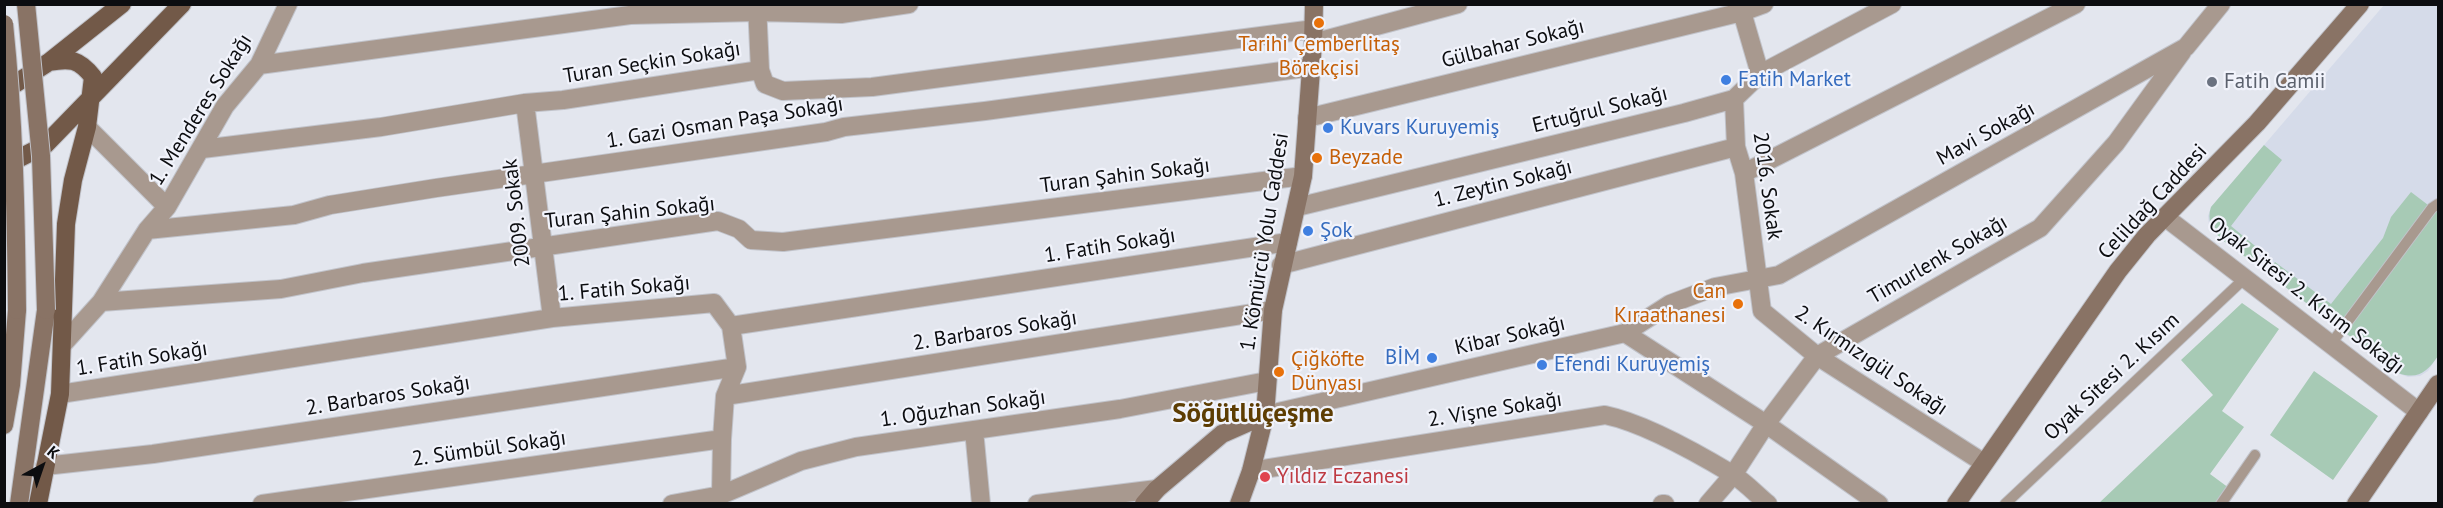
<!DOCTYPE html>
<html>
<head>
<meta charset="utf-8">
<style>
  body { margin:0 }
  #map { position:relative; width:2443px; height:508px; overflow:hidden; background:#e3e6ee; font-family:"PT Sans",sans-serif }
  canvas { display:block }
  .frame { position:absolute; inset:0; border:6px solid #0c0d10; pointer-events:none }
  .north { position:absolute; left:12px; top:436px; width:60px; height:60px; -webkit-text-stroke:4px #f1f3fb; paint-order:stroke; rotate:40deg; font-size:16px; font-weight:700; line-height:24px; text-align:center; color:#0c0d10 }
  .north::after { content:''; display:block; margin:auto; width:21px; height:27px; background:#0c0d10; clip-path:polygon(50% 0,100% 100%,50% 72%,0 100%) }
</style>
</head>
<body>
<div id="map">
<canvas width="2443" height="508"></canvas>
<div class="frame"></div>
<div class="north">K</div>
</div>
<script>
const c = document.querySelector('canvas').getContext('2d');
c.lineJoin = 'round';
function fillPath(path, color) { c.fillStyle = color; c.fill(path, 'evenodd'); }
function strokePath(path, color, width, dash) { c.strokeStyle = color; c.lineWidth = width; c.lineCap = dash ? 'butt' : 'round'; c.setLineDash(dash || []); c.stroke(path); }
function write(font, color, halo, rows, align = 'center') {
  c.font = font + ' "PT Sans",sans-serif'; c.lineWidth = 4.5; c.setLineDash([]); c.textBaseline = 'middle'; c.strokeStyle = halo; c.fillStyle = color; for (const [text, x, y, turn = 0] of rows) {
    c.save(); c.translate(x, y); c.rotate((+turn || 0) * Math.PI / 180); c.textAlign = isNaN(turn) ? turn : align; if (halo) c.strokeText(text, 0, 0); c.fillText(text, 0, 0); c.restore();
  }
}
fillPath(new Path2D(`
  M2384 5H2438V356L2428 371 2420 376 2408 377 2397 373 2215 233 2209 225 2208 216 2211 207Z`), '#d5dbe9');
fillPath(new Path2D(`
  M2264 145 2282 160 2231 226 2260 250 2251 261C2233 247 2202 233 2211 207Z
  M2411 192 2432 208 2438 204V356C2427 372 2418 380 2398 373L2267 273 2275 262 2331 304 2383 238 2391 217Z
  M2242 303 2279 329 2222 411 2244 427 2210 474 2229 488 2218 503 2098 504 2213 395 2181 360Z
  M2314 371 2378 416 2333 480 2270 435Z`), '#a7cab5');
const lane = new Path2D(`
  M2331 344 2432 208 2438 204
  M2005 504 2245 278
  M2221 504 2255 455`);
const street = new Path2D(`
  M757 4 760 70
  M1742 12 1760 74
  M1313 43 1458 4
  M259 65 630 15 757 12 841 14 909 4
  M1734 99 1736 147 1744 173 1762 311 1817 356 1984 463
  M525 103 552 318
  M1307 118 1742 12 1764 4
  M87 127 167 207
  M202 149 381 127 525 103 563 100 760 70 765 84 783 91 872 87 1314 29
  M1744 173 2076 4
  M1297 207 1684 113 1734 99 1760 74 1892 4
  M2165 217 2419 412
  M147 230 294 215 330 205 436 188 826 132 844 127 985 111 1312 67
  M1281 265 1736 147
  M101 302 281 289 363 273 718 221 739 229 751 240 783 242 1303 176
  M1625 333 1766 424 1879 504
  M64 343 101 302 147 230 167 207 225 106 259 65 288 4
  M60 394 552 318 714 303 731 326 1288 242
  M725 396 1273 310
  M1265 415 1625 333 1670 304 1715 287 1779 275 2186 47 2221 4
  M974 430 981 504
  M45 466 153 454 737 367
  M1251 471 1605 415C1644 423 1697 453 1732 474 1745 482 1756 494 1768 504
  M721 495 722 439 725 396 737 367 731 326
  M262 504 722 439
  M672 504 721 495 801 461 856 447 1120 409 1267 381
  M1037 504 1157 489
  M1662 504H1665
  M1708 504 1733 475 1766 424 1817 356 2040 228 2116 143 2182 52`);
const secondary = new Path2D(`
  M4 425 11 385 17 310
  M19 504 46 310
  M1144 504 1157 489 1222 434 1265 415
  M1239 504 1251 471 1265 415 1273 310 1303 176 1313 43 1314 4
  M1956 504 2118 271 2147 235 2257 123 2360 4
  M2356 504 2438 384`);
const primary = new Path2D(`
  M4 91 49 62 122 4
  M4 166 45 145 182 4
  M38 504 60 394 66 224 73 180 87 127 93 77C79 59 70 58 49 62`);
strokePath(lane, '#c1c3ca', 12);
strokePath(street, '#c1c3ca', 20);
strokePath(secondary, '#c1c3ca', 20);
strokePath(primary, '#c1c3ca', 20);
strokePath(lane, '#a8998f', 10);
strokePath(street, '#a8998f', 18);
strokePath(secondary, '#897365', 18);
strokePath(primary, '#725948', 18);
const secondaryBridge = new Path2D(`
  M26 4 41 156 46 310
  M4 24C14 120 16 214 17 310`);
strokePath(secondaryBridge, '#c1c3ca', 20, []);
strokePath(secondaryBridge, '#897365', 18);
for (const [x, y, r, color] of [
  [1319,23,6,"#e8710a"],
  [1726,80,6,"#3f7fe0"],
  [2212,82,6,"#6b7280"],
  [1328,128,6,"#3f7fe0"],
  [1317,158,6,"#e8710a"],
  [1308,231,6,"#3f7fe0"],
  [1738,304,6,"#e8710a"],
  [1432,358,6,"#3f7fe0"],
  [1542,365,6,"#3f7fe0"],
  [1279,372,6,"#e8710a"],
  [1265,477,6,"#e0444e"]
]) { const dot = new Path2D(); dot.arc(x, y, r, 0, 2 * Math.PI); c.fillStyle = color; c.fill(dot); strokePath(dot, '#f1f3fb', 2); }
write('21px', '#0c0d10', '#f1f3fb', [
  ["Gülbahar Sokağı",1513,44,-14],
  ["Turan Seçkin Sokağı",652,63,-9],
  ["1. Menderes Sokağı",201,110,-58],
  ["Ertuğrul Sokağı",1600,110,-14],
  ["1. Gazi Osman Paşa Sokağı",725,123,-9],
  ["Mavi Sokağı",1986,134,-29],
  ["Turan Şahin Sokağı",1125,176,-7],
  ["1. Zeytin Sokağı",1503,184,-14],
  ["2016. Sokak",1767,186,82],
  ["Celildağ Caddesi",2153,202,-47],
  ["2009. Sokak",517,213,-97],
  ["Turan Şahin Sokağı",630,213,-6],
  ["1. Kömürcü Yolu Caddesi",1265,242,-81],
  ["1. Fatih Sokağı",1110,246,-9],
  ["Timurlenk Sokağı",1938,260,-30],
  ["1. Fatih Sokağı",624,289,-5],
  ["Oyak Sitesi 2. Kısım Sokağı",2306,296,38],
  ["2. Barbaros Sokağı",995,331,-9],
  ["Kibar Sokağı",1510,336,-13],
  ["1. Fatih Sokağı",142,359,-9],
  ["2. Kırmızıgül Sokağı",1871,361,34],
  ["Oyak Sitesi 2. Kısım",2112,377,-43],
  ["2. Barbaros Sokağı",388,396,-9],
  ["1. Oğuzhan Sokağı",963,409,-8],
  ["2. Vişne Sokağı",1495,410,-9],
  ["2. Sümbül Sokağı",489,449,-8]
]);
write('21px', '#c56008', '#f1f3fb', [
  ["Tarihi Çemberlitaş",1319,45,"center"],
  ["Börekçisi",1319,69,"center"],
  ["Beyzade",1329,158],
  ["Can",1726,292,"right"],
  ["Kıraathanesi",1726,316,"right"],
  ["Çiğköfte",1291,360],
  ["Dünyası",1291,384]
], 'left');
write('21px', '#366cbe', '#f1f3fb', [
  ["Fatih Market",1738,80],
  ["Kuvars Kuruyemiş",1340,128],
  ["Şok",1320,231],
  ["BİM",1420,358,"right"],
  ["Efendi Kuruyemiş",1554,365]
], 'left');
write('21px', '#5b616d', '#f1f3fb', [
  ["Fatih Camii",2224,82]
], 'left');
write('21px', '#be3a42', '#f1f3fb', [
  ["Yıldız Eczanesi",1277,477]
], 'left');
write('bold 27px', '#5d3d03', '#f1f3fb', [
  ["Söğütlüçeşme",1253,414]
]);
</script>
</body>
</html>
